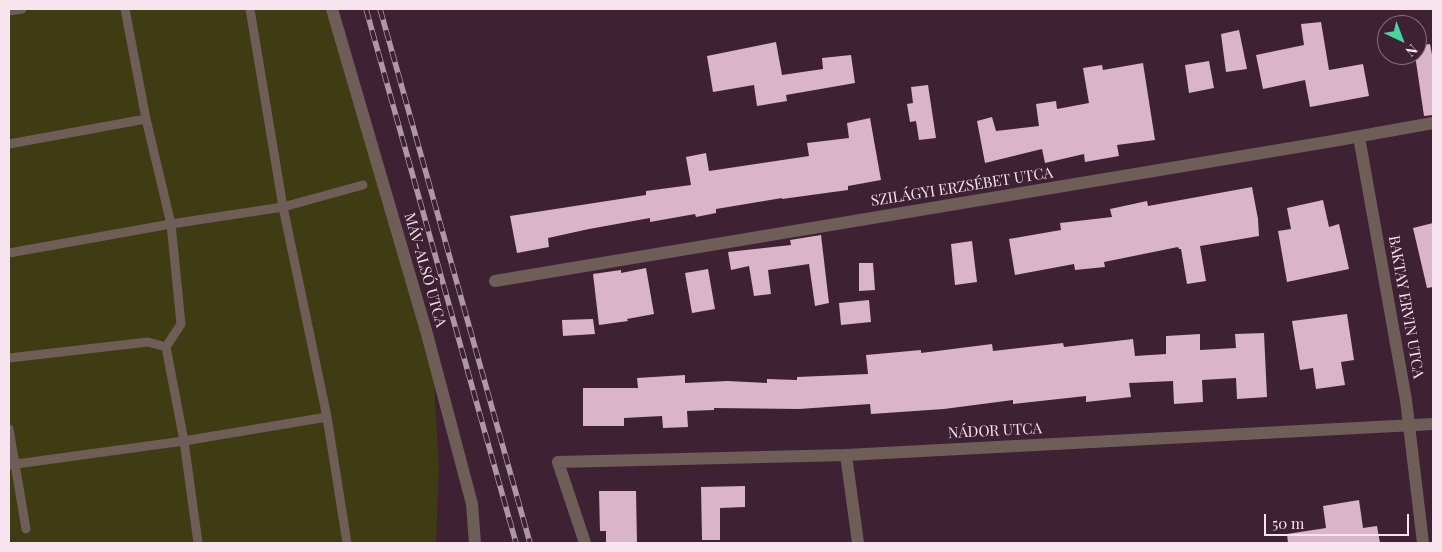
<!DOCTYPE html>
<html>
<head>
<meta charset="utf-8">
<style>
  body { margin:0 }
  #map { position:relative; width:1442px; height:552px; overflow:hidden; background:#3e2132; font-family:"Playfair Display",serif }
  canvas { display:block }
  .frame { position:absolute; inset:0; border:10px solid #f8e4ef; pointer-events:none }
  .north { position:absolute; left:1377px; top:15px; width:50px; height:50px; box-sizing:border-box; background:#3e2132; border:1px solid #886f7e; border-radius:50%; rotate:137deg; font-size:14px; font-weight:700; line-height:20px; text-align:center; color:#f8e4ef }
  .north::after { content:''; display:block; margin:auto; width:18px; height:22px; background:#47d49e; clip-path:polygon(50% 0,100% 100%,50% 72%,0 100%) }
  .scale { position:absolute; left:1264px; top:514px; width:145px; height:22px; box-sizing:border-box; border:2px solid #f8e4ef; border-top:0; padding-left:6px; font-size:15px; line-height:18px; white-space:nowrap; color:#f8e4ef; -webkit-text-stroke:4px #3e2132; paint-order:stroke }
</style>
</head>
<body>
<div id="map">
<canvas width="1442" height="552"></canvas>
<div class="frame"></div>
<div class="north">N</div>
<div class="scale">50 m</div>
</div>
<script>
const c = document.querySelector('canvas').getContext('2d');
c.lineJoin = 'round';
function fillPath(path, color) { c.fillStyle = color; c.fill(path, 'evenodd'); }
function strokePath(path, color, width, dash) { c.strokeStyle = color; c.lineWidth = width; c.lineCap = dash ? 'butt' : 'round'; c.setLineDash(dash || []); c.stroke(path); }
function write(font, color, halo, rows, align = 'center') {
  c.font = font + ' "Playfair Display",serif'; c.lineWidth = 5; c.setLineDash([]); c.textBaseline = 'middle'; c.strokeStyle = halo; c.fillStyle = color; for (const [text, x, y, turn = 0] of rows) {
    c.save(); c.translate(x, y); c.rotate((+turn || 0) * Math.PI / 180); c.textAlign = isNaN(turn) ? turn : align; if (halo) c.strokeText(text, 0, 0); c.fillText(text, 0, 0); c.restore();
  }
}
fillPath(new Path2D(`
  M9 9H329L431 334 439 467 436 543H9Z`), '#3f3b13');
fillPath(new Path2D(`
  M1321 22 1329 70 1363 64 1369 96 1310 107 1305 80 1263 89 1256 55 1304 45 1301 24Z
  M1239 30 1247 69 1226 72 1221 34Z
  M776 42 782 75 823 69 822 58 851 55 855 83 786 95 787 101 757 106 754 85 713 92 707 56Z
  M1430 44 1433 60V115L1424 116 1415 55H1417V46Z
  M1209 61 1214 88 1189 93 1185 65Z
  M1143 63 1155 140 1117 145 1119 156 1085 162 1084 154 1045 163 1042 149 985 163 977 121 992 117 996 131 1039 126 1036 104 1056 101 1057 109 1089 103 1083 68 1102 65 1103 70Z
  M928 85 936 138 919 140 916 121 910 122 907 104 913 103 911 87Z
  M870 118 881 180 848 186V190L782 199V198L716 209V213L696 217 695 214 650 222V218L589 229 548 238 549 247 517 253 510 216 646 195V191L691 185 686 157 706 153 709 171 809 156 807 143 849 138 847 123Z
  M1252 187 1258 219 1259 236 1200 246 1206 281 1187 284 1181 249H1179L1178 247 1104 262 1105 267 1075 270 1074 264 1015 275 1009 239 1061 230 1060 223 1112 217 1110 209 1147 201 1148 206Z
  M1323 200 1329 227 1339 224 1349 269 1287 282 1278 231 1291 229 1287 208Z
  M1433 223V287L1427 288 1413 228Z
  M821 235 829 303 815 306 809 264 768 270 771 294 754 296 749 266 731 270 728 252 791 245 790 240Z
  M972 241 977 282 955 285 951 244Z
  M859 263H873L875 290 859 291Z
  M646 268 654 314 627 319 628 321 599 325 593 274 621 270V273Z
  M708 269 715 309 692 313 685 273Z
  M869 300 871 322 841 325 839 303Z
  M1347 314 1354 360 1341 362 1345 385 1316 389 1313 368 1300 370 1292 321Z
  M593 319 595 334 563 336 562 320Z
  M1264 333 1267 397 1237 399 1236 378 1202 380 1203 402 1174 404 1173 381 1129 383 1131 397 1086 402V396L1013 404V400L944 409 871 414 870 404 799 409 714 408V410L687 411 688 427 663 428 662 416 624 418V426H583V388H638L637 378 685 375V383L728 381 767 383V379L797 380V377L868 374 866 355 921 350V353L992 344 993 351 1063 343 1064 347 1133 339 1135 356 1166 354V336L1200 334V350L1236 348 1235 334Z
  M745 486V507L720 508V540H702L701 487Z
  M599 491H636L637 543H606V531H600Z
  M1359 500 1363 528 1377 526 1380 543H1288L1287 534 1326 528 1323 506Z`), '#dab4c9');
strokePath(new Path2D(`
  M125 9 146 119 171 224 181 324 166 347 184 441 198 543
  M250 9 283 207 327 417 347 543
  M9 11 22 9
  M9 144 146 119
  M9 253 171 224 283 207 363 185
  M9 358 148 342 166 347
  M9 429 26 529
  M9 465 184 441 327 417`), '#6f5e58', 9);
strokePath(new Path2D(`
  M332 9 427 334 472 504 475 543
  M1359 137 1406 400 1423 543
  M495 281 1333 141 1433 123
  M846 455 858 543
  M585 543 558 462 846 455 1433 424`), '#6f5e58', 12);
const rail = new Path2D(`
  M366 9 516 543
  M380 9 530 543`);
strokePath(rail, '#af98a5', 5.5);
strokePath(rail, '#3e2132', 4, [11]);
write('15px', '#f8e4ef', '#3e2132', [
  ["SZILÁGYI ERZSÉBET UTCA",962,187,-9],
  ["MÁV-ALSÓ UTCA",425,270,74],
  ["BAKTAY ERVIN UTCA",1406,307,80],
  ["NÁDOR UTCA",995,431,-3]
]);
</script>
</body>
</html>
